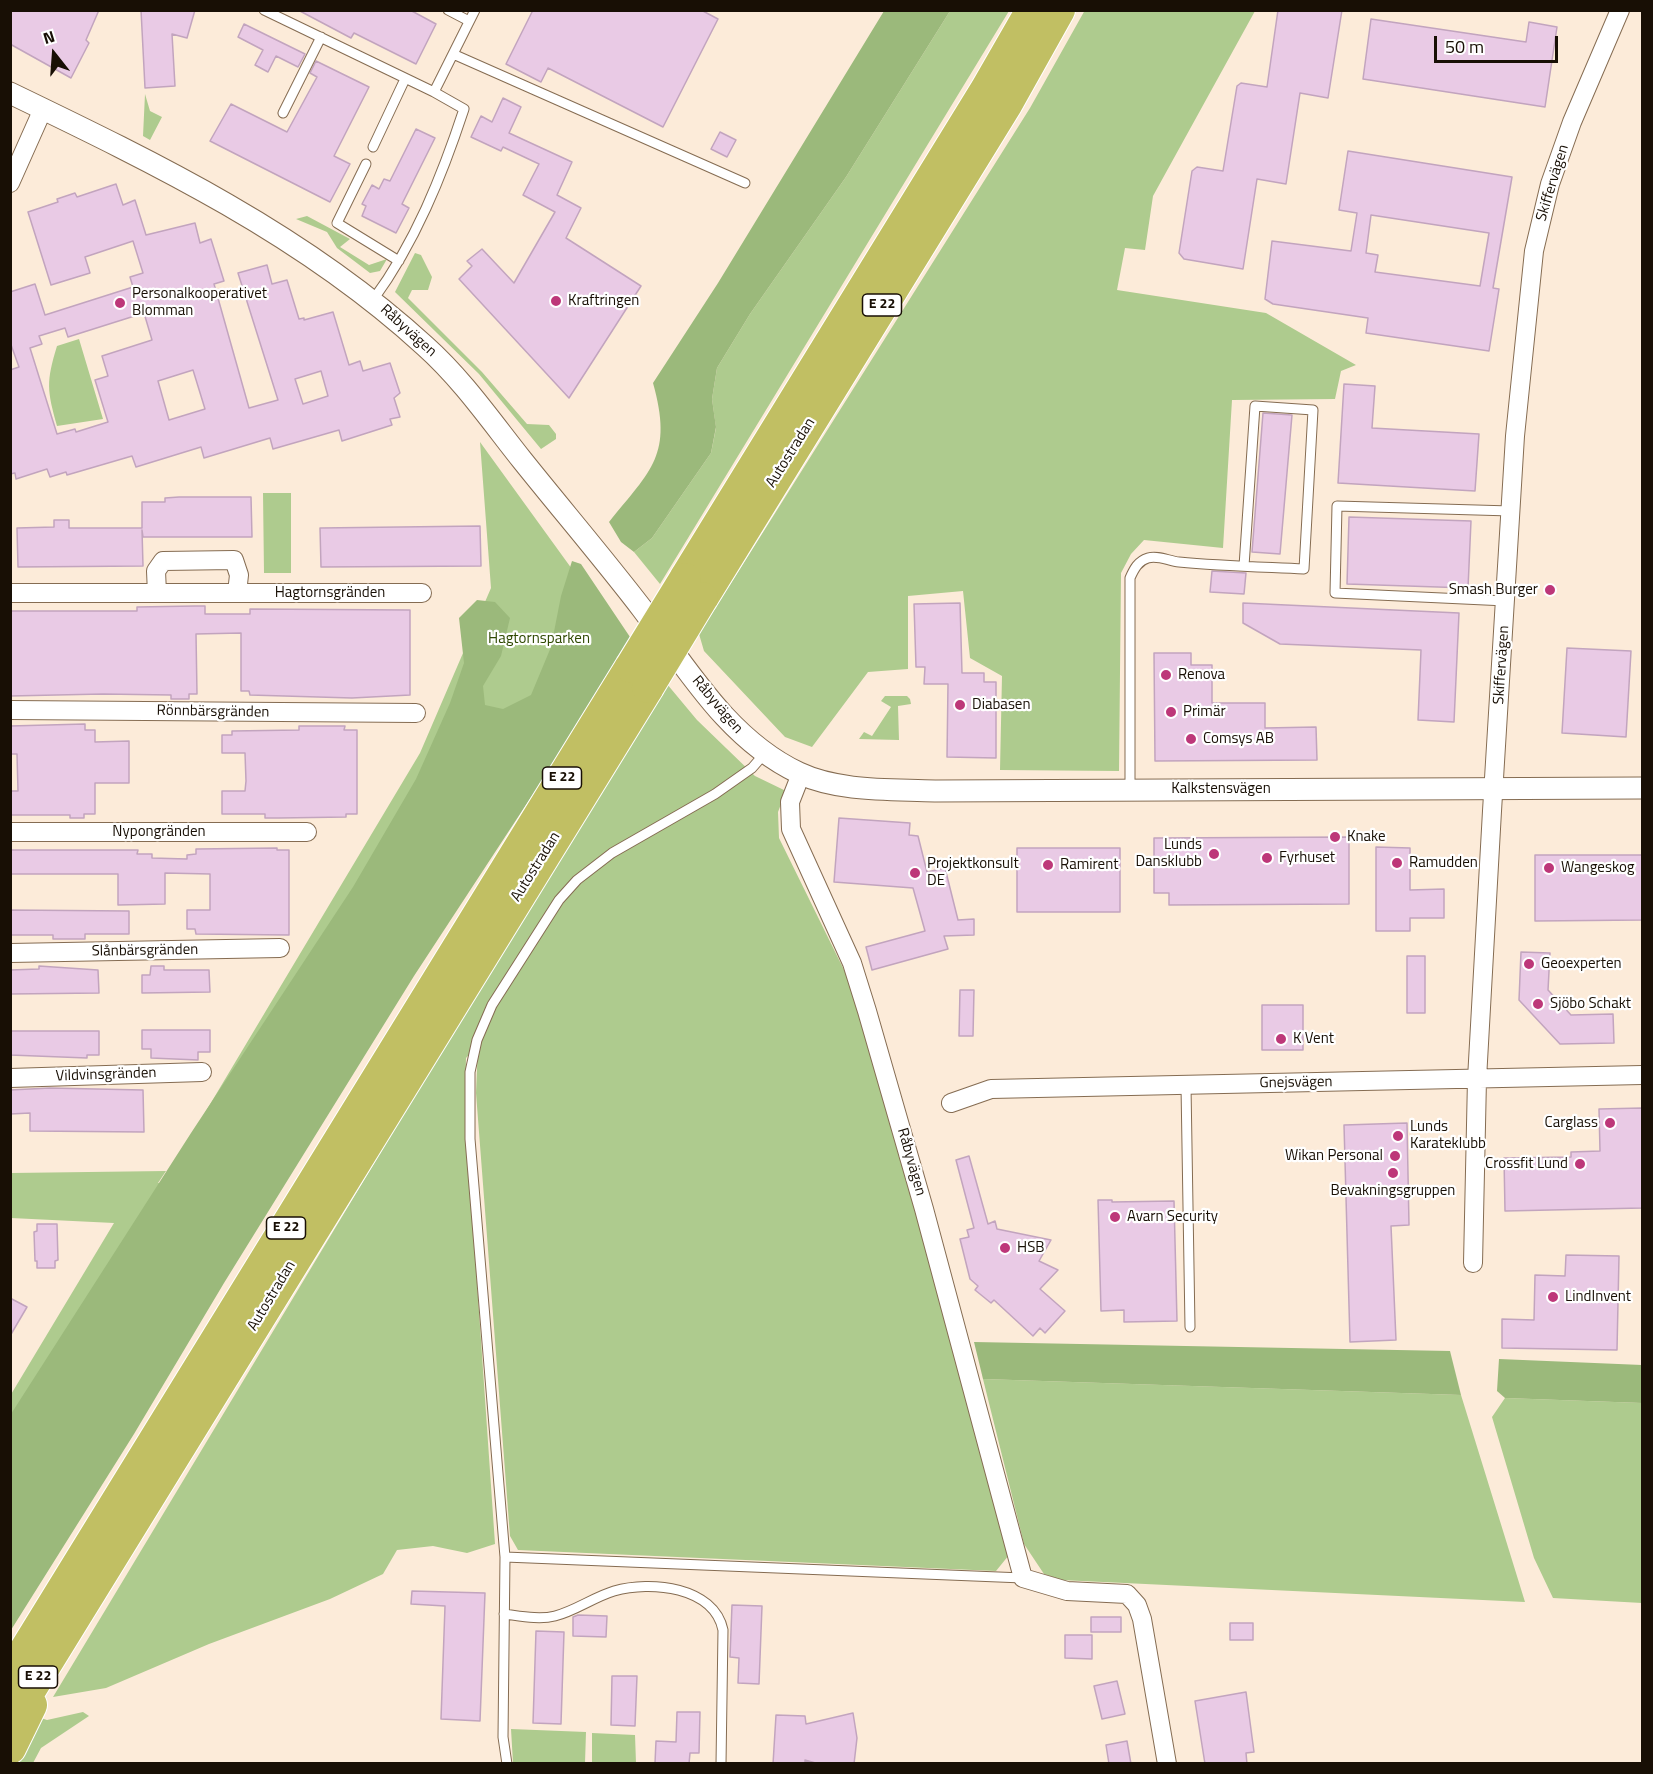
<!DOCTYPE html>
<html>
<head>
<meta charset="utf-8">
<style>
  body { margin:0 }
  #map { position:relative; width:1653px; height:1774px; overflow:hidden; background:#fcebd9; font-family:"Titillium Web",sans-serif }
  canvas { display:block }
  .frame { position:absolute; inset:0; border:12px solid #180f05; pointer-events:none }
  .north { position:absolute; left:24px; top:24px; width:60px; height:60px; -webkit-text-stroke:4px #fff; paint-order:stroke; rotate:343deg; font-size:16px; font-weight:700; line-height:24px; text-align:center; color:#180f05 }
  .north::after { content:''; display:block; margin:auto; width:21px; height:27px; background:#180f05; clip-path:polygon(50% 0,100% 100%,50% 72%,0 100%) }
  .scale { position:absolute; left:1434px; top:36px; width:124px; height:27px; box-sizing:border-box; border:3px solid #180f05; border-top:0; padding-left:8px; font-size:18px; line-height:21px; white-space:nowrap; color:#180f05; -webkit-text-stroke:4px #fff; paint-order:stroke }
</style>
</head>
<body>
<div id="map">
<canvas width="1653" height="1774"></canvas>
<div class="frame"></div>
<div class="north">N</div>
<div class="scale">50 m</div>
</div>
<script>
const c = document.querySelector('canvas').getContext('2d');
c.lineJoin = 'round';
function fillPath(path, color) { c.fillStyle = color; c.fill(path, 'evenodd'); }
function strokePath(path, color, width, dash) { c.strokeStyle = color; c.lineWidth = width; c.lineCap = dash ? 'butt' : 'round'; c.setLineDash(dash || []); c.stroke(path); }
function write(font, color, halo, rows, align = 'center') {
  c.font = font + ' "Titillium Web",sans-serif'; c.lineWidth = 4.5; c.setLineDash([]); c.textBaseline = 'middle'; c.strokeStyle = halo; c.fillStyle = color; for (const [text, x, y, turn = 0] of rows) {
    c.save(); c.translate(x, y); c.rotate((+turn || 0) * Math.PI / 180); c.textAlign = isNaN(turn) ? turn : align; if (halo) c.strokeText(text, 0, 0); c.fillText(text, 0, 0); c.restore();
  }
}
fillPath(new Path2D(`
  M1085 10 1255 11 1153 196 1145 250 1125 248 1117 290 1266 313 1356 365 1341 371 1335 399 1232 400 1223 548 1144 540 1131 554 1121 573 1119 771 1000 770 1002 676 970 658 963 591 908 596V669L868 672 812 747 785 737 704 651 699 634 1030 108Z
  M950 11H1009L660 584 634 552 652 538 711 453 716 428 712 399 717 368 750 314 846 177Z
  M145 94 150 111 162 117 150 140 143 136Z
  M307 216 350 239 340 247 369 265 387 259 380 271 370 273 337 248 327 232 296 219Z
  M415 253 421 255 432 277 428 290H412L408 298 482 372 527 424 549 425 556 434V439L541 449 479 374 395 292Z
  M79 339 103 419 57 426C47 390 46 382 57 346Z
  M480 442 619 634 11 1629 10 1396 114 1223 11 1218V1173L166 1171 158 1183H163L420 753 491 588Z
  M263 493H291V573H264Z
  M667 684 697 720 755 776 786 791 778 812 779 838 847 976 920 1224 1009 1555 996 1571 518 1550 510 1536 476 1093 478 1045 466 1058 465 1108 495 1544 467 1553 433 1546 397 1550 383 1574 330 1599 209 1644 106 1688 53 1697 411 1102Z
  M885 696H907L910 699 911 704 898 706 899 740 859 739 864 732 872 736 891 707 881 701Z
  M983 1379 1461 1395 1525 1602 1061 1580 1044 1574 1024 1544Z
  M1505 1398 1642 1403V1603L1553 1598 1534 1558 1492 1417Z
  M83 1712 89 1716 41 1748 33 1763 17 1764 41 1718 47 1720Z
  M511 1729 586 1732 585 1763H513Z
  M592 1733 635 1735 636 1763H592Z`), '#aecb8e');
fillPath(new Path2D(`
  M884 11H950L846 177 750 314 717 368 712 399 716 427 711 453 652 538 634 552 621 542 609 522C652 469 673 455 653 383L718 283Z
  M572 561 581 564 630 637 539 785 414 976 224 1283 134 1434 11 1630V1414L191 1133 353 887 416 779 450 703 464 663 459 618 477 600 495 602 510 618 501 656 483 686 485 705 503 709 531 695 551 647 561 596Z
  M974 1342 1450 1351 1461 1395 983 1379Z
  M1499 1359 1642 1365V1403L1505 1398 1497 1391Z`), '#9bb97b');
const building = new Path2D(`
  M10 10H99L86 40 89 43 71 78 10 44Z
  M141 10H195L187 38 172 34 175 86 145 88Z
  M298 10H410L436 24 416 64 354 33 351 38Z
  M533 10H701L718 19 663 127 548 68 541 82 506 64Z
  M1278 10H1342L1328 98 1300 93 1286 184 1257 179 1243 269 1184 259 1179 253 1192 171 1197 167 1223 171 1237 86 1241 83 1267 87Z
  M1371 19 1526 42 1529 22 1557 27 1545 107 1363 79Z
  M244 24 305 54 298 67 276 56 268 72 255 65 263 50 238 37Z
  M316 61 369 87 334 156 350 164 330 202 210 141 231 104 287 132 317 77 310 73Z
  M503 98 521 107 509 133 572 162 557 195 581 208 566 238 641 286 569 398 459 279 472 266 467 261 482 249 514 283 555 212 523 195 539 164 503 147 501 151 471 137 481 116 492 122Z
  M416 129 435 138 402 204 409 208 396 233 362 216 366 206 362 204 372 185 379 189 384 179 390 181Z
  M720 132 736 140 727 157 711 149Z
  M1348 151 1512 177 1493 288 1499 289 1489 351 1366 333 1368 318 1273 304 1265 299 1272 241 1351 251 1357 213 1339 210ZM1371 215 1489 233 1480 286 1375 272 1378 255 1366 253Z
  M116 184 123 205 135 200 146 235 195 223 200 243 211 239 224 281 214 284 249 408 278 400 238 273 267 265 272 284 287 280 299 319 304 318V320L333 312 349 365 360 361 363 371 390 363 400 393 394 398 400 417 390 419 392 425 342 441 339 430 273 449 270 438 204 458 201 447 136 467 132 456 67 475 66 472 50 477 47 469 16 479 15 473 10 474V370L19 367 10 342V292L35 284 45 315 133 287 130 277 143 273 133 241 85 257 90 273 51 285 28 212 58 202 57 199 75 193 77 197ZM144 313 152 340 102 356 108 376 95 380 108 422 76 432 75 429 57 434 30 348 42 344 39 336 65 328 68 337ZM193 370 205 409 169 420 158 381ZM321 371 328 396 303 404 295 379Z
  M1344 384 1375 386 1372 428 1479 434 1475 491 1338 483Z
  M1263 413 1292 415 1280 554 1252 552Z
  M179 497H251L252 537H143L142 530 143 566 18 567 17 528 54 527V520H69V528H142V502H165V498Z
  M1349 517 1471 521 1468 588 1347 584Z
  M480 526 481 566 321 567 320 528Z
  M1212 571 1246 573 1244 594 1210 592Z
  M960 603 962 673H984V682H996V758L947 757 948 684H924L925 667H916L914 604Z
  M1243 603 1459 613 1454 722 1418 720 1421 650 1280 644 1243 623Z
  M195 606H205V614H250V609L410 610V695L352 698 250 695 249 691H241V633L196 634 197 694H189V699H171V695L103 694 10 696V611H137V607Z
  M1567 648 1631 651 1626 737 1562 733Z
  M1154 653H1191V665H1212V703H1265V728L1316 727 1317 760 1155 761Z
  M85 724V730H95V742L129 741V783H95V814H84V818H70V815H10V791H18L17 754H10V726Z
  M299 726H345L344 730H357V814H346V817L279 818H265V814H222V791H245L246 781 245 753H222V735H232V731L299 730Z
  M839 818 910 823 909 835 918 836 927 872 945 868 958 920 974 919V935L944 936 948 949 872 970 866 947 925 931 913 888 834 882Z
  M1349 837V904L1169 905V893H1154V838Z
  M1376 847 1410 848V890L1444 889V918H1410V931H1376Z
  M277 848V850H289V935L196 934 195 929H187V910H210V874L165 873V904L118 905V874H10V850H138L137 854H152V858L187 859V855L196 854V849Z
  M1017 848H1120V912H1017Z
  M1535 855H1642V920L1535 921Z
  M10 910 129 911V934H85V939H53V935H10Z
  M1521 952 1550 953 1548 990 1571 1015 1613 1014 1614 1043 1560 1044 1519 1000Z
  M1407 956H1425V1013H1407Z
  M39 966 98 970 99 993 10 994V970L39 969Z
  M151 966H164V970H209L210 992 142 993V975H150Z
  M960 990H974L973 1036H959Z
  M1262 1005H1303V1050H1262Z
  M142 1030H210V1052H198V1060L151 1058V1049H142Z
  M10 1031H99V1055H87V1058L10 1055Z
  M50 1088 143 1090 144 1132 30 1131V1113L10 1114V1090Z
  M1642 1108V1208L1505 1211 1504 1158 1571 1157V1152L1600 1151 1599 1109Z
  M1407 1123 1409 1225 1391 1226 1396 1340 1350 1342 1344 1125Z
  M969 1156 988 1224 995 1221 997 1229 1051 1240 1039 1261 1058 1270 1040 1289 1065 1311 1045 1333 1040 1328 1033 1336 994 1300 991 1303 975 1290 978 1286 970 1279 960 1239 969 1237 967 1230 974 1228 956 1160Z
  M1098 1200H1112V1202L1174 1201 1177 1321 1124 1322V1310L1101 1311Z
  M37 1224H57L58 1260 55 1261V1268H37V1261H35L34 1232 37 1231Z
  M1566 1255 1619 1256 1617 1350 1502 1348V1319L1534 1320 1535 1275 1565 1276Z
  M10 1298 27 1307 10 1336Z
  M412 1591 485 1593 480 1721 441 1719 445 1606 411 1604Z
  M732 1605 762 1606 759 1684 738 1683 739 1658 730 1657Z
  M578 1615 607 1616 606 1637 573 1636V1617Z
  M1091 1617H1121V1632H1091Z
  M1230 1623H1253V1640H1230Z
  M536 1631 564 1632 561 1724 533 1723Z
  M1065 1635H1092V1659L1065 1658Z
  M612 1676H637L635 1726 611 1725Z
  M1117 1681 1125 1714 1102 1719 1094 1686Z
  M1246 1692 1254 1752 1246 1753 1247 1764H1205L1195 1701Z
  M677 1712H700L699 1753H690L689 1764 655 1763 656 1741 676 1742Z
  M853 1713 857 1738 854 1764H819L805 1760V1764H773L776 1715 805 1716 806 1724Z
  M1127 1741 1131 1764H1109L1106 1745Z`);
fillPath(building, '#e9cae5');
strokePath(building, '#c2a4be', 1.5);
const service = new Path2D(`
  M264 10 434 92
  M448 10 469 21
  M453 54 745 183
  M283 113 321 37
  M373 147 405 79
  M366 164 337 223 399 261
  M373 300C415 243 442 176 464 109L434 92 475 10
  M1506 601 1335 593 1337 506 1511 511
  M766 752 752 768 715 794 612 853 577 880 559 900 492 1005 477 1040 470 1072V1139L505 1557 1023 1578
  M1130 790V578C1134 569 1138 561 1148 558 1158 555 1169 561 1179 562 1221 566 1263 567 1304 569L1313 410 1255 406 1244 566
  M1186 1086 1190 1327
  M505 1557 503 1737 507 1764
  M504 1614C520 1616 539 1620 555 1616 575 1611 594 1597 614 1591 651 1580 714 1587 723 1630L721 1764`);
const minor = new Path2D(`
  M10 183 43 109
  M10 593H422
  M157 593 156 571 163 561 234 560 239 575 237 593
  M10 710 416 713
  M801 774 790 802 791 829 852 963 867 1011 924 1209 1023 1578 1067 1591 1127 1594 1137 1605 1142 1619 1167 1764
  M10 832H307
  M10 953 280 948
  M10 1078 202 1072
  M951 1103 991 1089 1642 1075
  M1473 1263 1477 1079 1492 811 1515 436 1534 251 1550 184 1572 122 1620 10`);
const tertiary = new Path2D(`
  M10 93C157 164 304 235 425 346 462 379 491 421 522 460 562 510 604 559 643 610 688 670 729 740 799 773 839 792 892 789 935 791L1642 788`);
const motorway = new Path2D(`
  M685 579 986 90 1032 10
  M702 598 1007 103 1059 10
  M10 1675 631 667
  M10 1722 648 687
  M10 1748 31 1705`);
strokePath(service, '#856c52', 11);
strokePath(minor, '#856c52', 20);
strokePath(tertiary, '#856c52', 23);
strokePath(motorway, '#fff', 34);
strokePath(service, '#fff', 9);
strokePath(minor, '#fff', 18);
strokePath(tertiary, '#fff', 21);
strokePath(motorway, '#c1bf63', 32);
const motorwayBridge = new Path2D(`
  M631 667 685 579
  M648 687 702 598`);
strokePath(motorwayBridge, '#fff', 34, []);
strokePath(motorwayBridge, '#c1bf63', 32);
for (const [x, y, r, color] of [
  [556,301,6,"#bd3779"],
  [120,303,6,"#bd3779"],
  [1550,590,6,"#bd3779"],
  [1166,675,6,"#bd3779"],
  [960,705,6,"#bd3779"],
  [1171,712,6,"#bd3779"],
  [1191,739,6,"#bd3779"],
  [1335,837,6,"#bd3779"],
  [1214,854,6,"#bd3779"],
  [1267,858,6,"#bd3779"],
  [1397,863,6,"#bd3779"],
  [1048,865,6,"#bd3779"],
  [1549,868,6,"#bd3779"],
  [915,873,6,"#bd3779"],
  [1529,964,6,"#bd3779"],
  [1538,1004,6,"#bd3779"],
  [1281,1039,6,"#bd3779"],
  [1610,1123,6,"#bd3779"],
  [1398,1136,6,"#bd3779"],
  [1395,1156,6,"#bd3779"],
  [1580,1164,6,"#bd3779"],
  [1393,1173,6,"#bd3779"],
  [1115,1217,6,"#bd3779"],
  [1005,1248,6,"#bd3779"],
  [1553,1297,6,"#bd3779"]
]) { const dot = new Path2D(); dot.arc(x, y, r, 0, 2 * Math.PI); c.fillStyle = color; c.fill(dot); strokePath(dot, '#fff', 2); }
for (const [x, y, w] of [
  [882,305,39],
  [562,778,39],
  [286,1228,39],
  [38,1677,39]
]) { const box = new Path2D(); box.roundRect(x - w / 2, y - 11, w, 22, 4.5); c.fillStyle = '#fff'; c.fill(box); strokePath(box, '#180f05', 1.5); }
write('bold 14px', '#180f05', null, [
  ["E 22",882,305],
  ["E 22",562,778],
  ["E 22",286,1228],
  ["E 22",38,1677]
]);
write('15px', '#180f05', '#fff', [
  ["Skiffervägen",1553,183,-73],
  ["Råbyvägen",408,331,42],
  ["Autostradan",791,453,-58],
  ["Hagtornsgränden",330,593],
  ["Skiffervägen",1502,665,-86],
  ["Råbyvägen",717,705,50],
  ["Rönnbärsgränden",213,712,1],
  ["Kalkstensvägen",1221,789],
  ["Nypongränden",159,832],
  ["Autostradan",536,867,-58],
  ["Slånbärsgränden",145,951,-1],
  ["Vildvinsgränden",106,1075,-2],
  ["Gnejsvägen",1296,1083,-1],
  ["Råbyvägen",911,1162,74],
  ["Autostradan",272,1296,-59]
]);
write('15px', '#180f05', '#fff', [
  ["Personalkooperativet",132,294],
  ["Blomman",132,311],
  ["Kraftringen",568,301],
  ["Smash Burger",1538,590,"right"],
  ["Renova",1178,675],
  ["Diabasen",972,705],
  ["Primär",1183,712],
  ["Comsys AB",1203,739],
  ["Knake",1347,837],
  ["Lunds",1202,845,"right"],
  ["Dansklubb",1202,862,"right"],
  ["Fyrhuset",1279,858],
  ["Ramudden",1409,863],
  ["Projektkonsult",927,864],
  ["DE",927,881],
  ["Ramirent",1060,865],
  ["Wangeskog",1561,868],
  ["Geoexperten",1541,964],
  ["Sjöbo Schakt",1550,1004],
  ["K Vent",1293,1039],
  ["Carglass",1598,1123,"right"],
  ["Lunds",1410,1127],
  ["Karateklubb",1410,1144],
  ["Wikan Personal",1383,1156,"right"],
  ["Crossfit Lund",1568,1164,"right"],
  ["Bevakningsgruppen",1393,1191,"center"],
  ["Avarn Security",1127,1217],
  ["HSB",1017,1248],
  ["LindInvent",1565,1297]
], 'left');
write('15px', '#2f4902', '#fff', [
  ["Hagtornsparken",539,639]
]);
</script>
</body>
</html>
